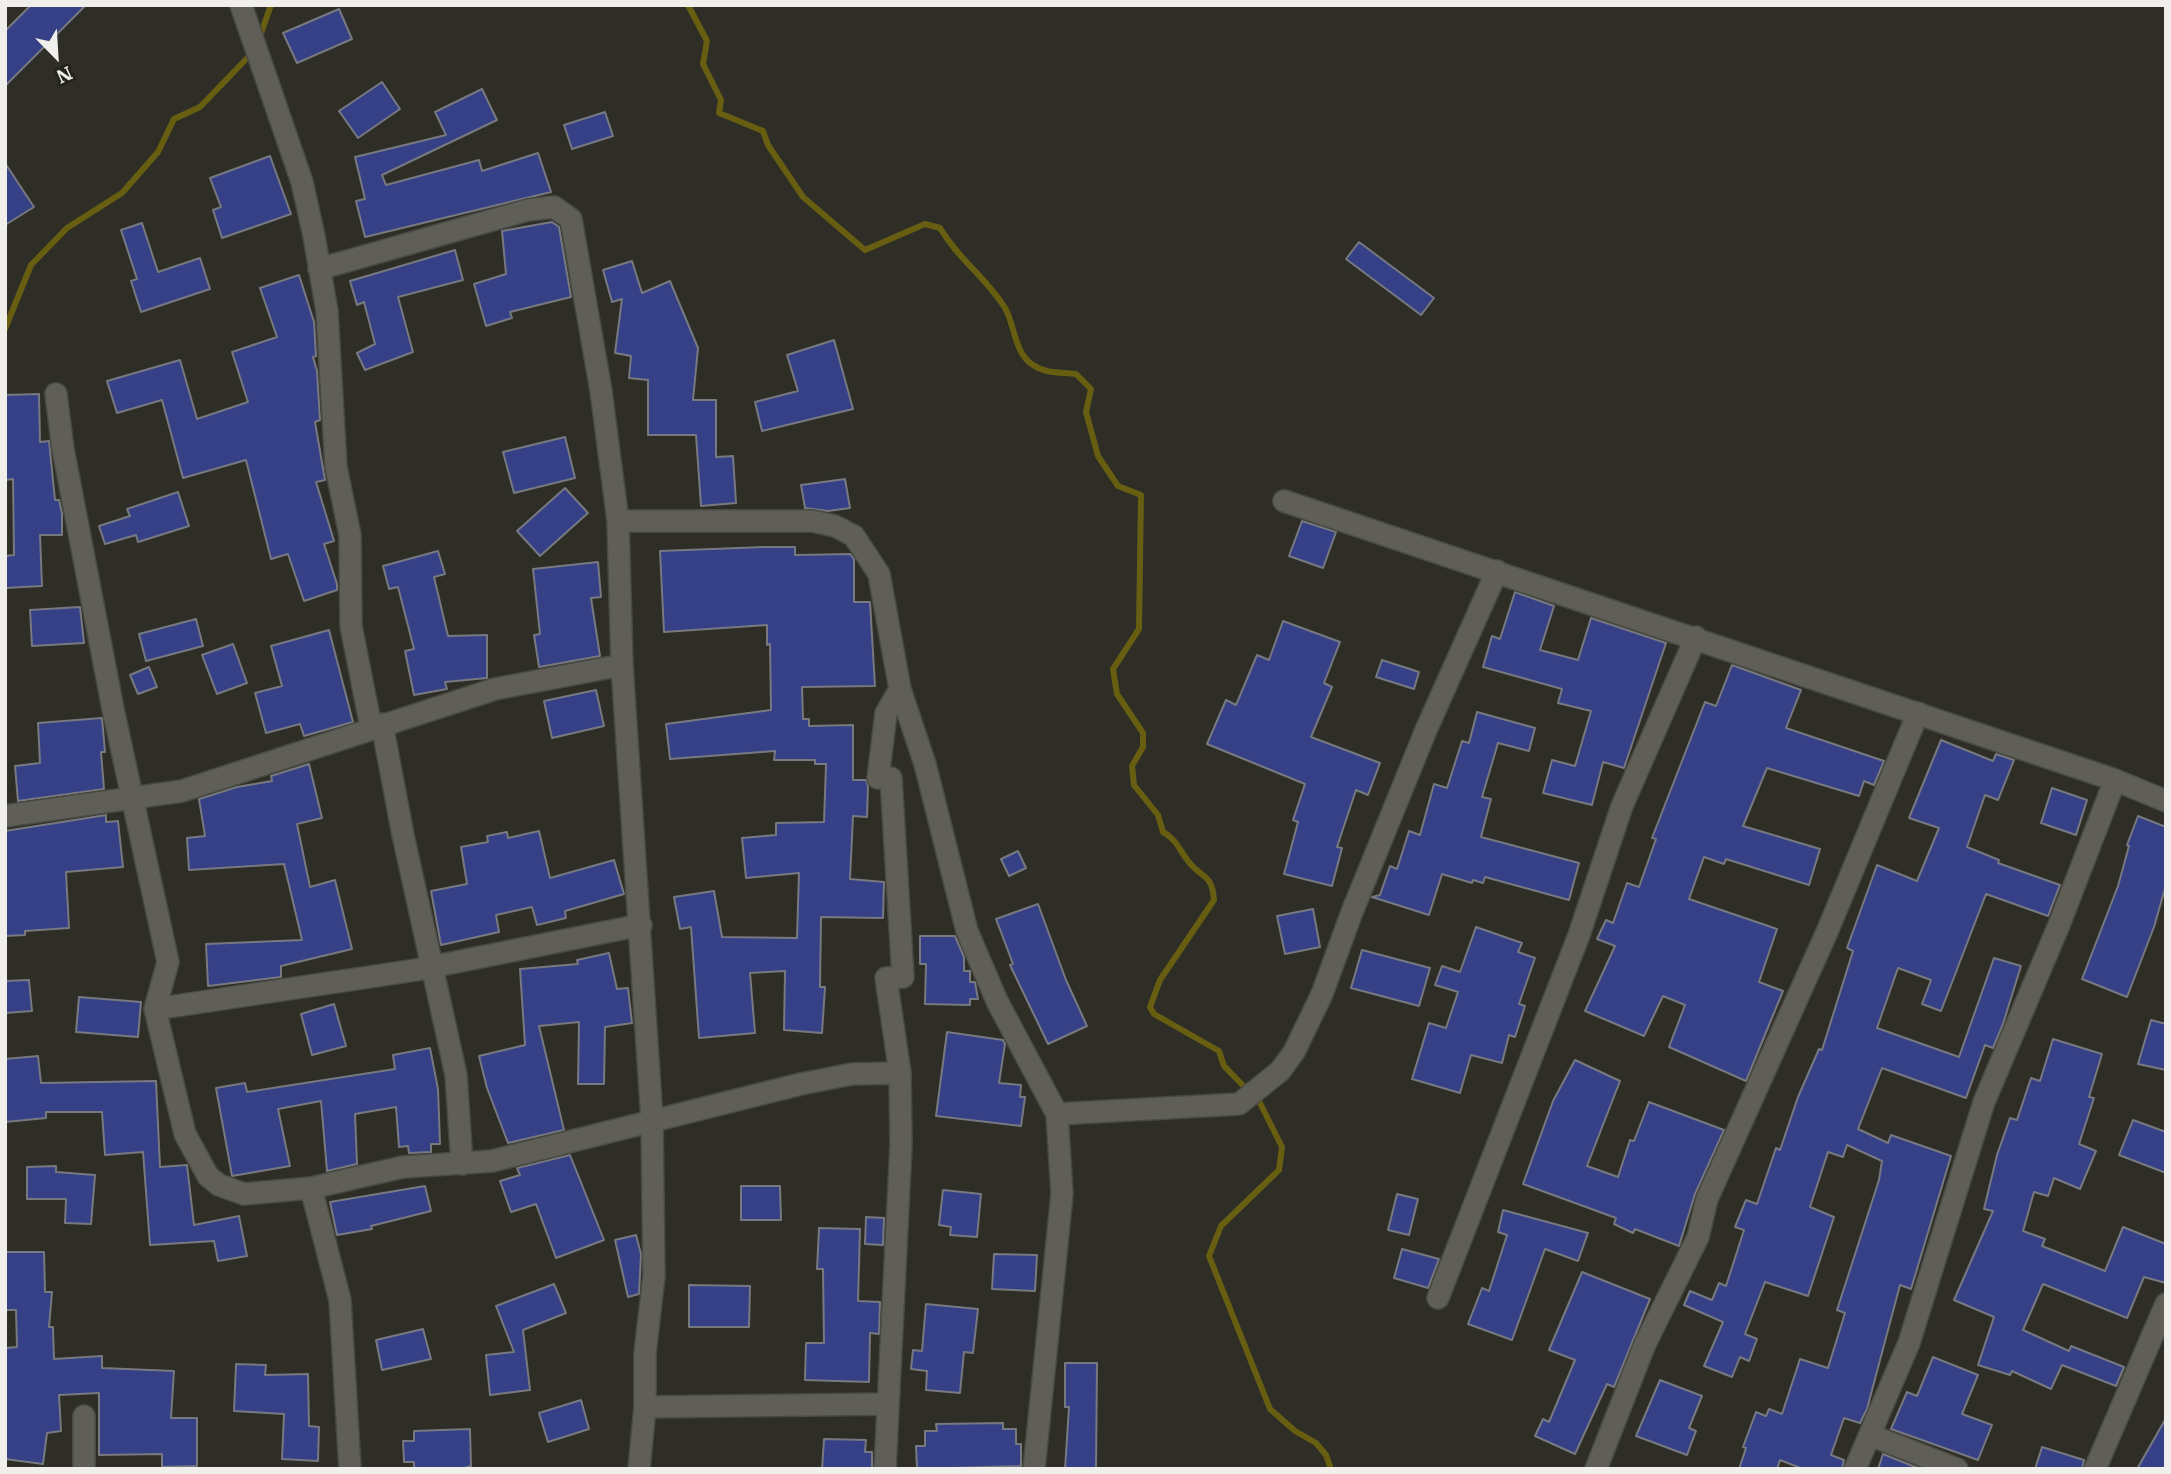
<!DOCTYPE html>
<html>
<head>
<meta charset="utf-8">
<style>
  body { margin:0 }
  #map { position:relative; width:2171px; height:1474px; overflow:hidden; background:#2e2d26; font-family:"IBM Plex Serif",serif }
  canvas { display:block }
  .frame { position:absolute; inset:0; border:7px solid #f0efeb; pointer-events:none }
  .north { position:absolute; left:21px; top:21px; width:70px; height:70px; -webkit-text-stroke:5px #24241c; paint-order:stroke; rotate:156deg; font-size:19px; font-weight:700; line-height:28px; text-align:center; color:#f0efeb }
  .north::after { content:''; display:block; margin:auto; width:24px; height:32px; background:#f0efeb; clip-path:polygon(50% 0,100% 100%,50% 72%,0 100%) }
</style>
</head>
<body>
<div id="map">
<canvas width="2171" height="1474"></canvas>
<div class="frame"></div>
<div class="north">N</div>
</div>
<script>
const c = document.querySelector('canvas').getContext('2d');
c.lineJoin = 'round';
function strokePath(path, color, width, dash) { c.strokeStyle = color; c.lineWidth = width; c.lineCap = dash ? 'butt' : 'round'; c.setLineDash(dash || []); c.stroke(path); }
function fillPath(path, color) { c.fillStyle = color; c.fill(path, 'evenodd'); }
strokePath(new Path2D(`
  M688 5 707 41 703 64 721 100 719 113 763 131 768 145 803 197 865 250 925 224 940 228C959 260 985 276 1005 308 1015 325 1014 353 1033 365 1046 374 1061 372 1076 374L1091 389 1086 412 1098 456 1118 486 1141 495 1139 629 1113 669 1117 694 1143 733V747L1132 766 1134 785 1158 815 1163 832C1176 839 1179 849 1188 861 1201 879 1212 872 1214 900L1160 980 1150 1007 1154 1014 1219 1051 1224 1066 1260 1103 1282 1147 1279 1170 1221 1226 1209 1256 1270 1409 1295 1431 1316 1443 1326 1455 1331 1469
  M259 39 271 5
  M5 329 31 265 67 228 122 193 158 152 174 119 200 107 253 52`), '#675e11', 6);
const building = new Path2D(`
  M31 5H86L5 86V31Z
  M339 9 352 39 297 63 283 33Z
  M382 82 400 109 358 138 339 111Z
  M482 89 497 120 382 175 386 185 479 160 482 171 538 153 551 192 365 237 356 201 365 199 355 157 446 135 435 112Z
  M605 112 613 136 572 149 564 125Z
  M270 156 291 214 222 238 213 210 221 207 210 178Z
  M5 163 34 207 5 225Z
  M552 222 559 227 571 297 510 312 512 318 486 326 474 284 506 274 502 231Z
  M142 223 158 272 200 258 210 289 141 312 131 281 137 279 121 230Z
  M1359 242 1434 298 1421 315 1346 259Z
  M455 250 463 280 398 297 413 352 365 370 357 353 375 344 364 302 357 305 350 281Z
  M632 261 642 293 670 281 698 348 693 400H716V457L733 456 736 503 701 506 696 435H648V380L629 378 631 356 615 353 622 299 612 302 603 270Z
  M299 275 314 322 316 356 313 357 317 371 320 420 315 422 325 480 316 482 334 541 324 544 337 584V590L304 601 288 554 271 559 246 460 183 478 162 400 117 413 107 381 180 360 197 419 248 402 232 352 277 337 260 288Z
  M834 340 853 409 762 431 755 402 798 391 787 355Z
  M39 394 40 442 49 441 55 500H59L62 513V535H40L42 586 5 588V556L14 555 13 479 5 480V395Z
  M565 437 575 478 514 493 503 452Z
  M845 479 850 508 828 511 805 508 801 485Z
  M565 488 588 513 540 556 517 531Z
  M178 492 189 526 138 542 136 535 105 544 99 526 130 516 127 509Z
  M1302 521 1336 532 1323 568 1289 556Z
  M764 547H795V555L850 554 854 559V602H870L875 686 802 687 803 719H809V726L853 725V780H866L868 786 867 817 853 816 850 879 884 882 883 918 821 917 820 987H825L822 1033 784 1030 785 971 750 973 755 1033 699 1038 691 927 680 929 674 897 714 891 722 937 797 938 799 873 746 878 742 838 776 835V823L824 822 826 764H815V760H774L775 751 670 759 666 724 771 710 770 644 767 645V625L664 632 660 551Z
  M438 551 445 574 434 577 448 636 487 635V678L445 682 447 689 414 695 405 651 414 649 398 587 389 589 383 566Z
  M598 562 601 597 591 598 600 656 539 667 534 635 540 634 533 569Z
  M1515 592 1554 606 1540 650 1578 660 1591 618 1666 643 1624 768 1603 762 1592 805 1543 793 1552 760 1575 766 1591 711 1558 703 1562 689 1483 667 1492 636 1500 639Z
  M80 607 84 643 32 646 30 610Z
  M196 619 203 646 146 661 139 634Z
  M1283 621 1340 642 1324 683 1332 687 1311 737 1380 763 1368 795 1356 790 1337 847 1342 848 1332 886 1284 874 1298 822 1293 820 1305 784 1207 744 1226 700 1236 705 1257 655 1269 660Z
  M329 630 353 722 304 736 300 724 266 733 255 693 282 686 271 646Z
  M233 644 247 683 217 694 202 655Z
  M1382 660 1419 672 1414 689 1376 677Z
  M1732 665 1801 690 1786 728 1884 761 1874 785 1864 781 1859 796 1767 768 1743 826 1820 849 1809 885 1726 859 1724 864 1704 857 1689 899 1777 929 1759 982 1783 991 1746 1081 1669 1047 1685 1005 1663 996 1644 1036 1585 1011 1615 946 1597 939 1606 920 1613 923 1627 883 1639 887 1656 839 1652 838 1705 702 1716 706Z
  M149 667 157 687 138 694 130 675Z
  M596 690 604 726 552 738 544 701Z
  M1477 712 1535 728 1529 751 1498 743 1482 797 1491 799 1481 837 1579 863 1569 900 1485 877 1483 883 1473 880 1472 883 1442 874 1429 915 1372 897 1380 895 1390 866 1397 869 1409 831 1420 835 1434 784 1447 788 1462 741 1469 743Z
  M102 718 105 752H101L104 789 18 801 15 766 40 763 38 723Z
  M1941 740 1993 761 1996 754 2014 760 1998 800 1985 795 1967 847 1999 860 1998 863 2060 885 2048 916 1986 894 1941 1011 1922 1004 1931 980 1898 968 1877 1028 1959 1057 1994 958 2021 966 2003 1024 1993 1048 1985 1045 1966 1098 1882 1068 1858 1129 1888 1143 1891 1135 1951 1156 1911 1289 1900 1285 1867 1409 1860 1423 1844 1418 1831 1455 1844 1460 1842 1469H1803L1780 1460 1777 1469H1739L1746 1448 1743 1447 1756 1412 1766 1416 1769 1409 1782 1414 1800 1359 1828 1368 1845 1313 1837 1310 1879 1180 1882 1161 1847 1145 1843 1157 1828 1152 1810 1207 1834 1217 1808 1296 1765 1282 1745 1334 1757 1339 1749 1361 1740 1357 1732 1377 1704 1366 1723 1322 1684 1305 1690 1291 1712 1300 1719 1283 1726 1286 1744 1230 1735 1227 1746 1200 1757 1204 1776 1148 1780 1150 1798 1097 1819 1049 1822 1050 1853 951 1847 948 1877 865 1917 881 1939 828 1909 818Z
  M309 764 322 818 297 824 310 887 335 880 352 949 281 966V977L208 986 206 944 302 940 284 864 189 870 187 838 205 836 199 799 237 787 272 781 271 776Z
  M2052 788 2087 800 2076 835 2041 823Z
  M106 815V822L118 821 123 867 66 872 69 928 25 931V935L5 936V831Z
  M2138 816 2166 827V885L2154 927 2127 997 2082 979 2118 886 2129 846 2127 845Z
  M539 831 550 878 614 860 624 894 565 911 566 918 537 925 532 907 496 915 499 932 441 945 431 891 467 884 461 847 488 842 487 836 507 832 508 838Z
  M1018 851 1026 868 1009 876 1001 859Z
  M1038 904 1066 980 1087 1026 1048 1044 1010 965 1013 964 996 919Z
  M1313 909 1320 947 1285 954 1277 916Z
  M1476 927 1522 943 1518 952 1535 958 1519 1004 1525 1006 1515 1037 1509 1035 1502 1063 1471 1055 1460 1093 1412 1079 1429 1023 1446 1028 1458 992 1435 985 1442 966 1460 972Z
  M920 936H955L964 957V971H970V982H975L978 999H970V1005L925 1004 926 964H920Z
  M1362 950 1430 968 1419 1006 1351 988Z
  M609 953 617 989 628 988 632 1023 605 1027 604 1084H578L579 1022 539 1026 564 1130 508 1143 487 1088 479 1056 525 1045 520 969 578 964 577 960Z
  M29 980 32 1011 5 1013V981Z
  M79 997 141 1002 138 1037 76 1032Z
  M334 1004 346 1046 312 1055 301 1014Z
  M2151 1020 2166 1024V1070L2138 1064Z
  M947 1032 1003 1040 1005 1044 999 1083 1021 1085 1020 1097H1025L1021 1126 936 1116Z
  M2053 1039 2102 1054 2089 1097 2094 1098 2079 1144 2096 1151 2080 1189 2054 1178 2048 1196 2034 1192 2023 1231 2045 1239 2042 1246 2105 1271 2123 1227 2166 1244V1283L2144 1277 2127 1318 2043 1284 2023 1330 2069 1351 2071 1346 2124 1367 2116 1386 2062 1365 2051 1389 2012 1371 2010 1375 1978 1365 1994 1317 1954 1300 1993 1211 1984 1209 1997 1155 2010 1118 2017 1120 2031 1078 2040 1081Z
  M430 1048 438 1089 440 1144H431V1152L409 1153 408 1146 399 1147 396 1107 355 1114 357 1164 327 1171 321 1101 278 1109 290 1166 232 1176 216 1088 245 1083 247 1092 395 1069 393 1055Z
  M38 1056 41 1083 156 1081 160 1167 187 1165 194 1225 239 1216 247 1256 218 1261 214 1241 150 1245 143 1152 105 1155 102 1112H46V1118L5 1122V1059Z
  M1575 1060 1620 1081 1587 1166 1618 1177 1630 1140 1634 1141 1649 1102 1724 1130 1695 1194 1679 1246 1635 1229 1633 1233 1614 1224 1616 1218 1523 1184 1553 1101Z
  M2133 1120 2166 1132V1173L2119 1155Z
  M570 1155 604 1240 556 1258 536 1204 511 1212 500 1181 520 1175 517 1168Z
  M56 1166V1172L95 1175 91 1224 65 1223 66 1199H27V1167Z
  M425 1186 431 1211 371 1226 372 1229 337 1235 330 1202Z
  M741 1186H780L781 1220H741Z
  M943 1190 981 1194 977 1237 950 1235 951 1227 939 1225Z
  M1397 1194 1418 1199 1409 1235 1388 1230Z
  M1503 1210 1588 1233 1578 1261 1545 1249 1512 1340 1468 1324 1482 1288 1489 1291 1507 1235 1498 1232Z
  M866 1217 884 1218 883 1245 865 1244Z
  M819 1228 860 1229 858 1301 880 1302 879 1334 870 1333 869 1382 805 1380 806 1343H824L823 1269H817Z
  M636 1235 641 1254 639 1294 628 1297 615 1240Z
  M1402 1249 1439 1259 1428 1288 1394 1278Z
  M5 1252H44L45 1292H52L49 1327H53L54 1359 102 1356V1368L174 1371 171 1418H197V1466L162 1467V1454L99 1455V1393L59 1395 61 1431 47 1433 43 1464 5 1459V1348L17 1347 16 1310H5Z
  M994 1254 1037 1255 1035 1291 992 1289Z
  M1582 1272 1650 1299 1614 1387 1607 1384 1575 1454 1535 1436 1543 1419 1549 1422 1575 1360 1549 1350Z
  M554 1284 566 1313 523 1330 530 1390 490 1395 486 1355 514 1352 496 1306Z
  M689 1285 750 1286 749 1327H689Z
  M926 1304 978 1309 973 1353 964 1352 960 1393 926 1390 927 1371 911 1369 913 1350 922 1351Z
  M423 1329 431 1359 382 1370 376 1340Z
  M1933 1357 1978 1375 1962 1414 1992 1425 1978 1460 1891 1429 1907 1392 1917 1396Z
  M1065 1363H1097L1096 1469H1065L1069 1407H1065Z
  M236 1364 266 1365 265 1375 308 1374 309 1426 319 1427 318 1461 282 1459 284 1414 234 1411Z
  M1660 1380 1702 1396 1689 1428 1696 1431 1687 1455 1636 1436Z
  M581 1400 589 1429 548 1442 539 1413Z
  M2166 1418V1469H2137Z
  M1003 1423V1429H1016V1444H1021V1466L917 1469 916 1446H925V1431H937L936 1424Z
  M470 1429 471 1466 461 1469H414V1462H404L403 1441H414V1431Z
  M824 1439 866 1440 865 1452H872V1469H822Z
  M2042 1447 2084 1460 2082 1469H2035Z
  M1883 1454 1920 1469H1878Z`);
fillPath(building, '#364086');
strokePath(building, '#777981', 2);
const minor = new Path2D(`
  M241 5 302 182 314 236 327 311 336 467 350 535 351 626 371 727
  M319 269 528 210 554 207 571 219 601 391 618 521 622 665 652 1120 654 1276 645 1353V1407L639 1469
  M56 394 63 449 113 709 168 962 155 1009 185 1134 208 1176 219 1185 244 1194 311 1188 403 1167 492 1161 801 1084 852 1074 900 1073
  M1284 501 2115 780 2166 801
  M618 521H812L835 526 854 536 879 574 900 689 925 764 967 931 997 1001 1057 1114 1062 1194 1034 1469
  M382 724 403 835 456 1075 462 1164
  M5 816 182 791 495 689 622 665
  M155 1009 416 970 641 925
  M1057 1114 1239 1104 1280 1071 1294 1052 1322 994 1352 912 1426 730 1497 571
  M311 1188 340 1300 350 1469
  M1438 1298 1579 935 1622 806 1696 637
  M645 1407 888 1404
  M1870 1435 1957 1469
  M84 1469V1416
  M885 1469 901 1145 900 1073 886 978 903 977 891 778H878L886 713 900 689
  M1596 1469 1645 1344 1698 1237 1707 1199 1827 932 1918 713
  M1855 1469 1909 1343 1984 1102 2059 925 2115 780
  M2095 1469 2166 1304`);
strokePath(minor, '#4a4a44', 24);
strokePath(minor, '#605f57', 21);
</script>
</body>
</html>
